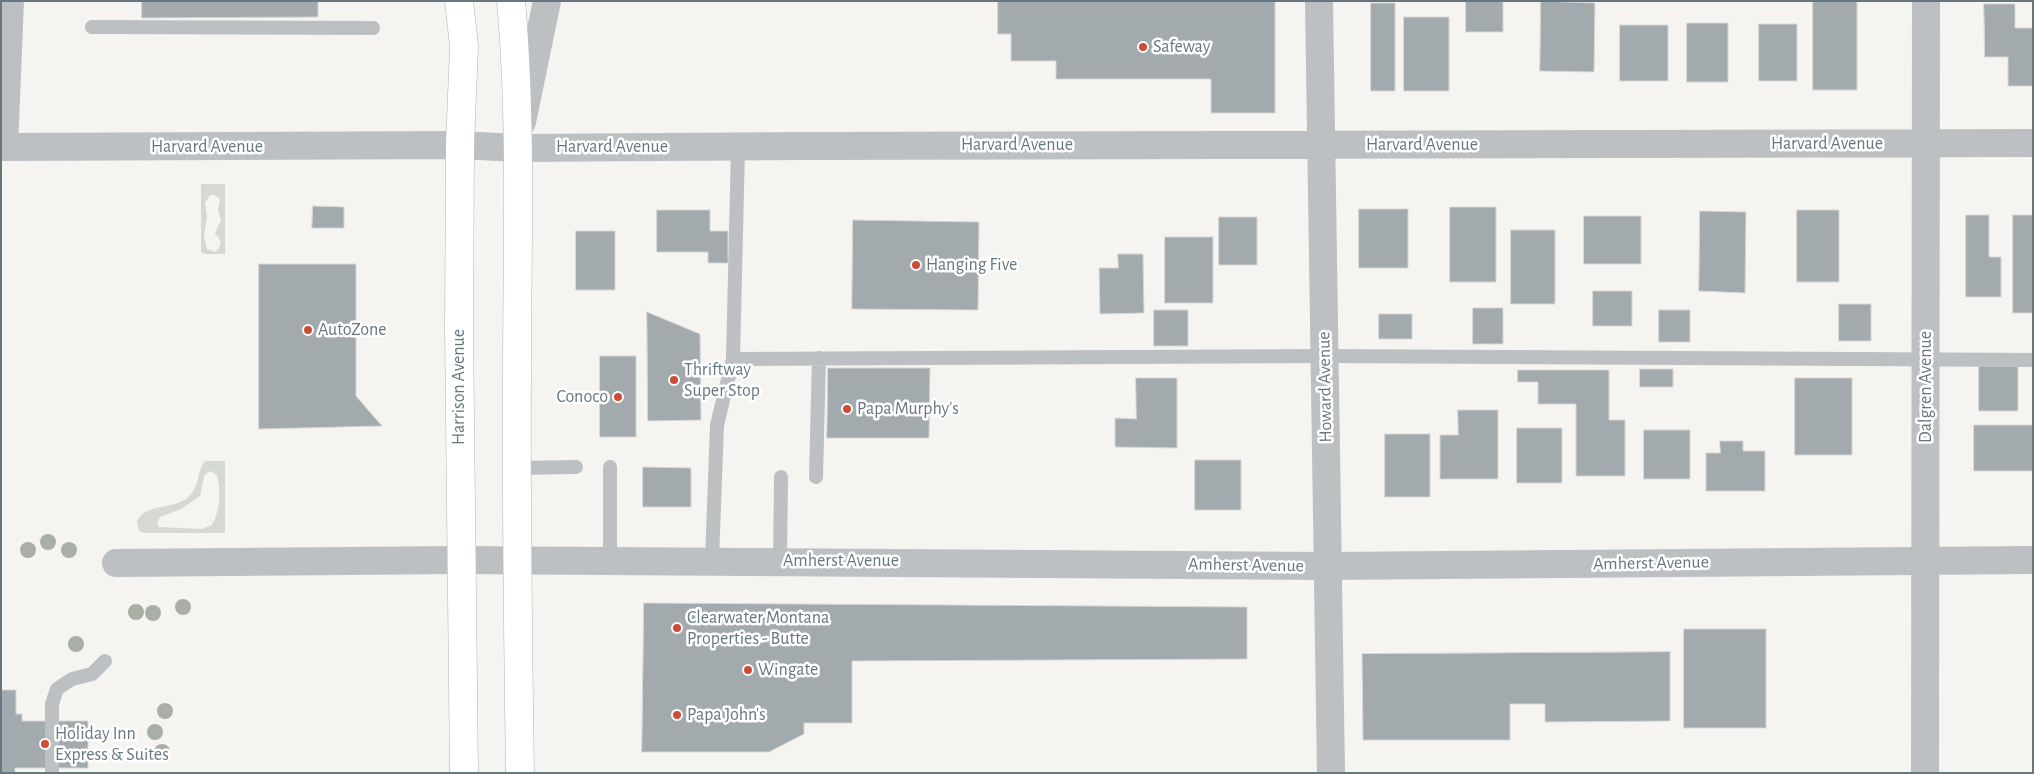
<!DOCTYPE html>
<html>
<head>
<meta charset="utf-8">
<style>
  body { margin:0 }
  #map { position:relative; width:2034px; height:774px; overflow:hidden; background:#f5f4f1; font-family:"Alegreya Sans",sans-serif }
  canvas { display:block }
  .frame { position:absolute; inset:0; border:2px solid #67777f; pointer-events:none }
</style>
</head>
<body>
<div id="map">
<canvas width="2034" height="774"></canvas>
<div class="frame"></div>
</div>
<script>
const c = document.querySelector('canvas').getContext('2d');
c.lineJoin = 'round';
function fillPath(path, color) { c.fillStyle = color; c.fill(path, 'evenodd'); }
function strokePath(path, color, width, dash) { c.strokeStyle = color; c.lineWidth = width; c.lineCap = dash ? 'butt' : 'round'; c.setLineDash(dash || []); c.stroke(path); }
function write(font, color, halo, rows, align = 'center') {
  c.font = font + ' "Alegreya Sans",sans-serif'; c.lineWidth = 5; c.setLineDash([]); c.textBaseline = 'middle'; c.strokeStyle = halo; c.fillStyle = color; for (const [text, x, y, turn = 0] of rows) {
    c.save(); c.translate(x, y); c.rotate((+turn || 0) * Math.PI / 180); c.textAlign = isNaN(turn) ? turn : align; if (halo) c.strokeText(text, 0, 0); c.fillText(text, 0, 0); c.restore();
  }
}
fillPath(new Path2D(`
  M201 184H225V254H205L201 252ZM210 195H214L220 199 218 210 221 220 215 233 221 242 219 248 215 252 207 249 204 235 207 217 205 203Z
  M205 461H225V533H144L139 531 137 521C147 503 170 510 186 499 201 488 196 471 205 461ZM210 471 217 475C221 491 220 511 212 525L202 529 159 527 157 523 160 517 181 509 200 496 204 476Z`), '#d5d9d1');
const building = new Path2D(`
  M142 1H318V17L142 18Z
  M998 1H1275V113H1211V79H1056V61H1011V34H998Z
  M1466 1H1503V32H1466Z
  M1541 1 1595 3 1594 72 1540 71Z
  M1813 1H1857V90H1813Z
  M1371 3H1395V91H1371Z
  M1984 4H2015V28H2033V86H2008V57H1985Z
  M1404 17H1449V91H1404Z
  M1687 23H1728V82H1687Z
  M1759 24H1797V81H1759Z
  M1620 25H1668V81H1620Z
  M313 206 344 207V228H312Z
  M1450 207H1496V282H1450Z
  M1359 209H1408V268H1359Z
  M657 210H710V231H728V263H708V252H657Z
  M1797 210H1839V282H1797Z
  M1700 211 1746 212 1745 293 1699 291Z
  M1966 215H1989V257H2001V297H1966Z
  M2013 215H2033V313H2013Z
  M1584 216H1641V264H1584Z
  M1219 217H1257V265H1219Z
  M853 220 979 222 978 310 852 309Z
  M1511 230H1555V304H1511Z
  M576 231H615V290H576Z
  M1165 237H1213V303H1165Z
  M1118 254H1143L1144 313 1100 314 1099 268H1118Z
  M259 264H356V396L382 426 259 429Z
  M1593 291H1632V326H1593Z
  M1839 304H1871V341H1839Z
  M1473 308H1503V344H1473Z
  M1154 310H1188V346H1154Z
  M1659 310H1690V342H1659Z
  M647 312 700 334 701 420 648 421Z
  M1379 314H1412V339H1379Z
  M600 356H636V437H600Z
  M1979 366H2018V411H1979Z
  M828 368H930L929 438H827Z
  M1640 369H1673V387H1640Z
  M1518 370H1609V420H1625V476H1576V404H1538V382H1518Z
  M1136 378H1177V448L1115 447V418L1136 419Z
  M1795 378H1852V455H1795Z
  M1458 410H1498V479H1440V435H1458Z
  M1974 425H2033V471H1974Z
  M1517 428H1562V483H1517Z
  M1644 430H1690V479H1644Z
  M1385 434H1430V497H1385Z
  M1720 441H1743V451H1765V491H1706V453H1720Z
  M1195 460H1241V510H1195Z
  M643 467 691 468V507H643Z
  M644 603 1247 607V659L852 661V723H804V734L769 752H642Z
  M1684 629H1766V728H1684Z
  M1670 652V721L1545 722V704H1510V740H1363L1362 654Z
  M1 690H16V714H22V721H88V768H15V773H1Z`);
fillPath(building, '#a2aaae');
strokePath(building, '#d6d6d4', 1);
const primary = new Path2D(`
  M459 1 464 46 460 145 459 329 464 773
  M511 1C522 125 517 250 517 373 516 506 518 640 520 773`);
strokePath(primary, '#aeb3b5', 29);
strokePath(new Path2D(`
  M92 27 373 28
  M733 359 1324 356 2033 360
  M610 467V560
  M518 468 576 467
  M816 477 819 358
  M712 560 717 425 733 359 738 148
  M780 561 781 477
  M52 773V704L57 689 72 679 92 674 105 661`), '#bcc0c3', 14);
strokePath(new Path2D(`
  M1319 1 1331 773
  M522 122 547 1
  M1 147 460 145 517 148 806 146 2033 143
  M4 147 10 1
  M116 563 460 560
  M1925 773 1926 1`), '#bcc0c3', 28);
strokePath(new Path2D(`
  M460 560 1327 566 2033 560`), '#bcc0c3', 28);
strokePath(primary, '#fff', 28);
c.fillStyle = '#a9afa4';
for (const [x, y] of [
  [48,542],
  [28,550],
  [69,550],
  [183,607],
  [136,612],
  [153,613],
  [76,644],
  [165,711],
  [155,732],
  [162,752]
]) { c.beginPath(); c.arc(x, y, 8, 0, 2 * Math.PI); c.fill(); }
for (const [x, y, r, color] of [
  [1143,47,5,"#cd4c39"],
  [916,265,5,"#cd4c39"],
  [308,330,5,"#cd4c39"],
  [674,380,5,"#cd4c39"],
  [618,397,5,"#cd4c39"],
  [847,409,5,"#cd4c39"],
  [677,628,5,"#cd4c39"],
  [748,670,5,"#cd4c39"],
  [677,715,5,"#cd4c39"],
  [45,744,5,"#cd4c39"]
]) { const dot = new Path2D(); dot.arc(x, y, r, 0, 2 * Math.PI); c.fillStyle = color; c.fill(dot); strokePath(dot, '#fff', 2); }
write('18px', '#67777f', '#fff', [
  ["Safeway",1153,47],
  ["Hanging Five",926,265],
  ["AutoZone",318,330],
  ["Thriftway",684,370],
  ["Super Stop",684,391],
  ["Conoco",608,397,"right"],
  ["Papa Murphy's",857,409],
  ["Clearwater Montana",687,618],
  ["Properties - Butte",687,639],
  ["Wingate",758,670],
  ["Papa John's",687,715],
  ["Holiday Inn",55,734],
  ["Express & Suites",55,755]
], 'left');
write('18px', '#67777f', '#fff', [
  ["Harvard Avenue",1827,144],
  ["Harvard Avenue",1017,145],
  ["Harvard Avenue",1422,145],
  ["Harvard Avenue",207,147],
  ["Harvard Avenue",612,147],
  ["Harrison Avenue",459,387,-90],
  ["Howard Avenue",1325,387,-91],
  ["Dalgren Avenue",1926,387,-90],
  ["Amherst Avenue",841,561],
  ["Amherst Avenue",1651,563,-1],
  ["Amherst Avenue",1246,565,1]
]);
</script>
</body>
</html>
